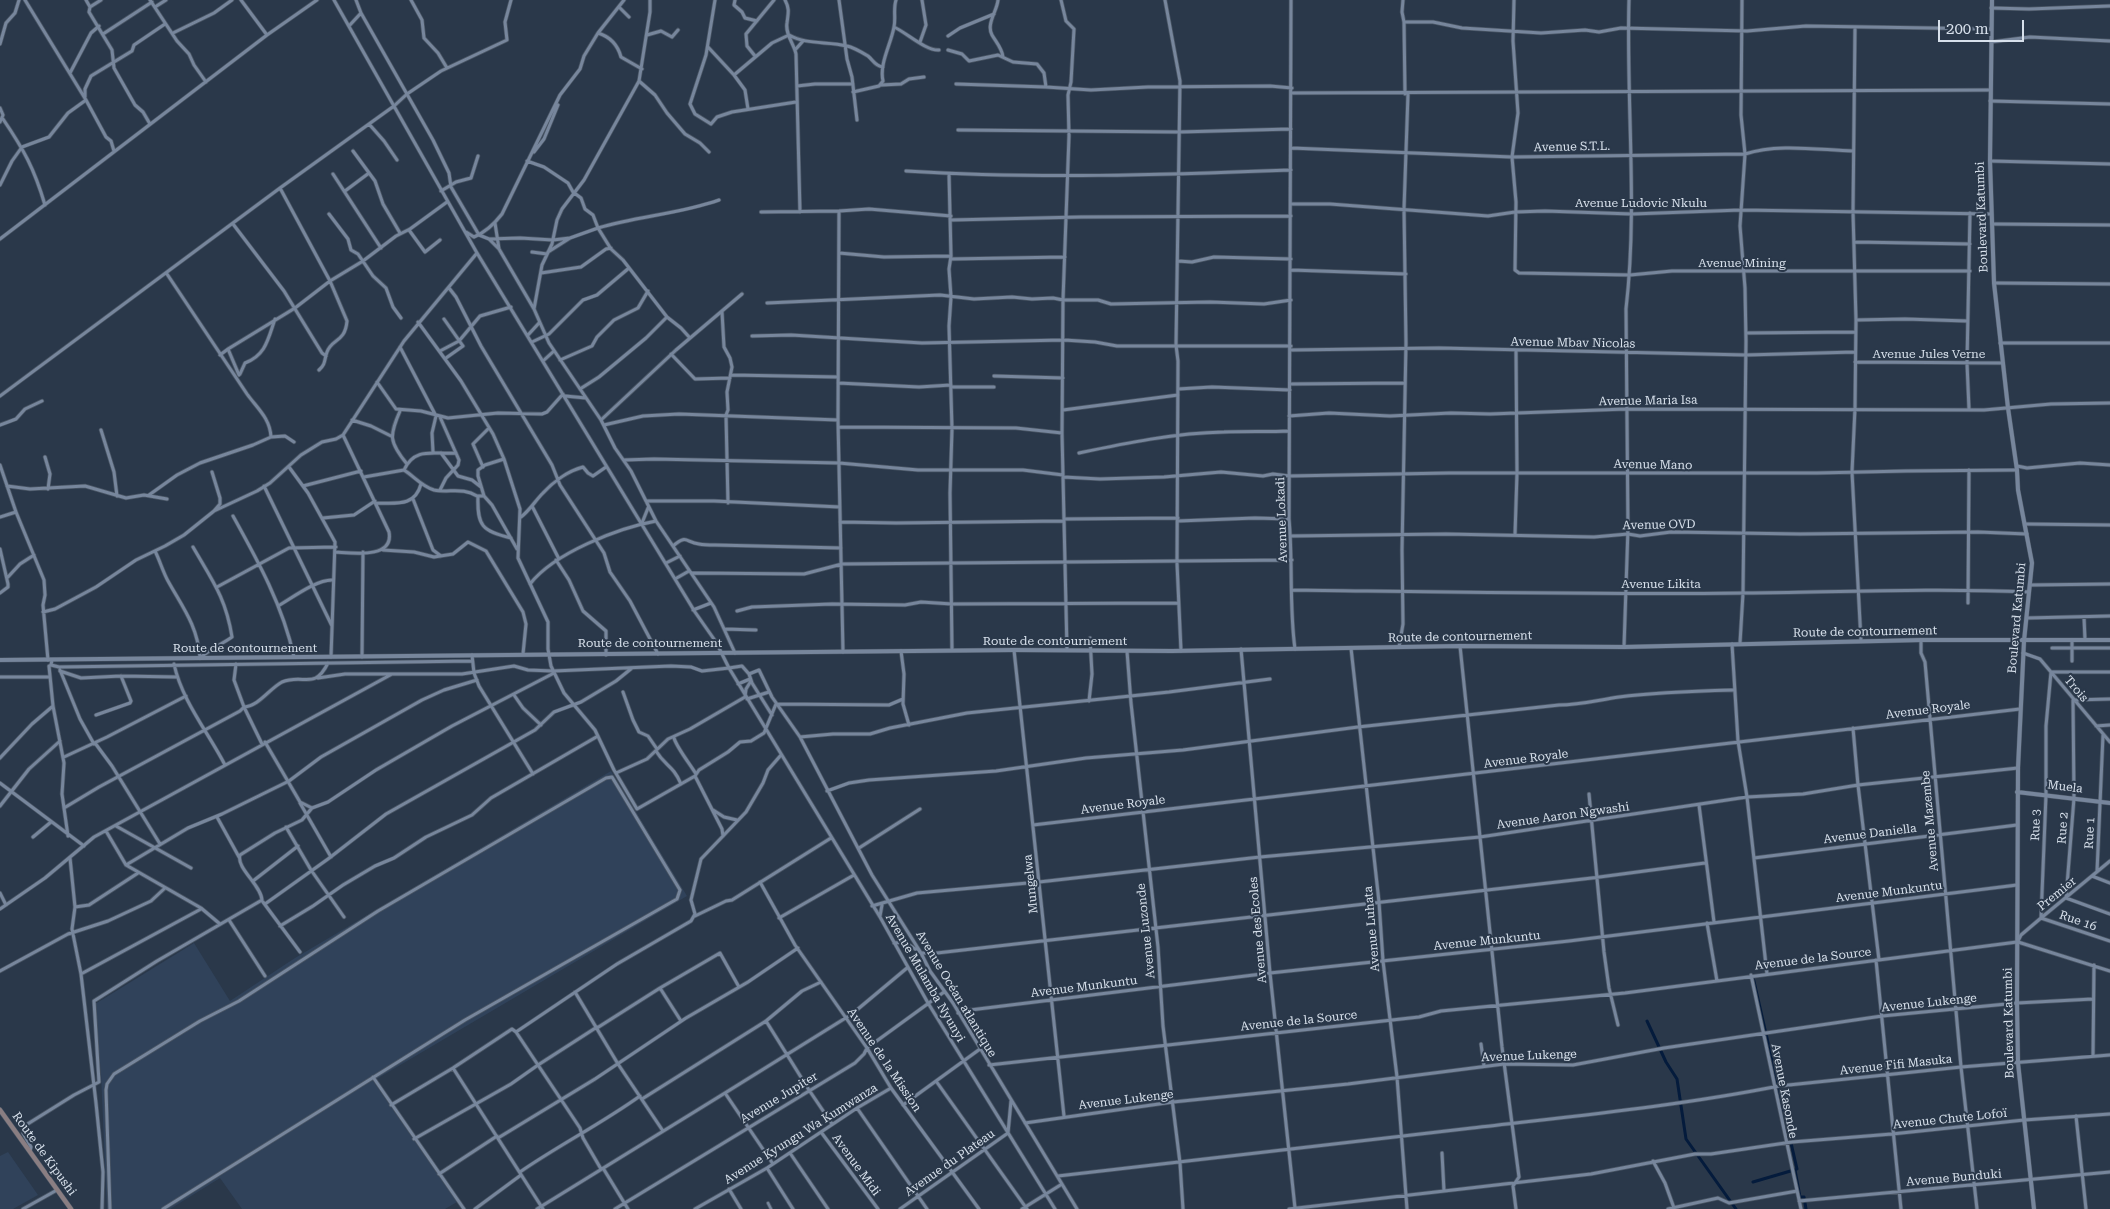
<!DOCTYPE html>
<html>
<head>
<meta charset="utf-8">
<style>
  body { margin:0 }
  #map { position:relative; width:2110px; height:1209px; overflow:hidden; background:#2a384a; font-family:"Roboto Serif",serif }
  canvas { display:block }
  .scale { position:absolute; left:1938px; top:20px; width:86px; height:22px; box-sizing:border-box; border:2px solid #d7e0eb; border-top:0; padding-left:6px; font-size:15px; line-height:18px; white-space:nowrap; color:#d7e0eb; -webkit-text-stroke:4px #2a384a; paint-order:stroke }
</style>
</head>
<body>
<div id="map">
<canvas width="2110" height="1209"></canvas>
<div class="scale">200 m</div>
</div>
<script>
const c = document.querySelector('canvas').getContext('2d');
c.lineJoin = 'round';
function fillPath(path, color) { c.fillStyle = color; c.fill(path, 'evenodd'); }
function strokePath(path, color, width, dash) { c.strokeStyle = color; c.lineWidth = width; c.lineCap = dash ? 'butt' : 'round'; c.setLineDash(dash || []); c.stroke(path); }
function write(font, color, halo, rows, align = 'center') {
  c.font = font + ' "Roboto Serif",serif'; c.lineWidth = 4; c.setLineDash([]); c.textBaseline = 'middle'; c.strokeStyle = halo; c.fillStyle = color; for (const [text, x, y, turn = 0] of rows) {
    c.save(); c.translate(x, y); c.rotate((+turn || 0) * Math.PI / 180); c.textAlign = isNaN(turn) ? turn : align; if (halo) c.strokeText(text, 0, 0); c.fillText(text, 0, 0); c.restore();
  }
}
fillPath(new Path2D(`
  M611 771 687 896 373 1081 457 1202 445 1209H242L220 1178 170 1209H107L101 1074 95 1004 194 943 230 1001 295 958Z
  M8 1152 38 1195 13 1209H0V1156Z`), '#30425a');
strokePath(new Path2D(`
  M1753 977 1797 1169 1795 1170 1800 1197H1804L1806 1209
  M1647 1021 1666 1062 1677 1079 1686 1139 1736 1209
  M1753 1182 1794 1170`), '#041b3c', 3);
const pedestrian = new Path2D(`
  M768 1203 771 1209`);
const minor = new Path2D(`
  M25 0 86 100 106 137 111 141 114 151
  M86 0 90 7 89 12 112 50 114 68 135 105 143 112 150 124
  M150 0 177 41 189 54 194 65 206 82
  M241 0 267 35
  M334 0 477 253 695 612 716 642 729 668 742 666 749 674 759 670 772 697 800 737 872 875 921 953 930 971 953 1003 1077 1209
  M411 0 422 20 424 38 438 53 447 68
  M650 0V12L639 81 584 180 562 209 557 220 552 244 542 265 534 309 549 343 601 420 615 448 631 471 656 521 714 607 735 653
  M715 0 706 55 690 104 695 114 711 124 717 117 732 112 796 102
  M735 0 734 5 742 12 745 18 757 21
  M785 0C790 9 788 14 787 23 785 34 794 44 796 54L800 212
  M839 0 847 59 852 77 857 120
  M998 0C997 11 986 24 992 35 996 42 1002 48 1003 57
  M1061 0 1066 21 1074 29 1071 82 1068 95 1069 136 1063 300 1062 433 1067 650
  M1165 0 1180 81 1176 345 1178 361 1177 563 1181 651
  M1291 0 1289 519C1293 562 1289 606 1295 649
  M1403 0 1402 12 1404 22 1405 94
  M1514 0 1513 41 1518 113 1512 157 1516 202 1515 270 1519 273 1630 275 1672 271H1970
  M90 7 101 0
  M155 7 166 0
  M619 7 629 17
  M1991 8 2029 9 2110 6
  M361 13 433 140 449 173 451 187 479 235 489 239 520 238 553 240 570 238
  M1404 22H1433L1462 28 1541 33 1585 30 1599 32 1621 28 1747 31 1806 26 1991 29
  M349 26 361 13 356 0
  M894 27C907 33 926 51 939 50
  M1855 28 1853 212 1856 320 1855 408 1852 472 1861 641
  M173 33 214 13 232 0
  M598 33C611 37 618 46 621 57L642 69
  M103 34 152 2
  M647 35 661 31 672 37 678 30
  M948 36 960 28 994 14
  M920 42 926 25 922 0
  M1991 42 2030 37 2110 41
  M0 44 6 23 15 13 19 0
  M708 47 734 75 745 90 748 109
  M795 50 803 41
  M948 50 962 54 969 61 998 55 1013 62 1037 64 1044 73 1046 87 1091 90 1148 87 1270 86 1292 88
  M755 56 747 46 746 34 774 0
  M70 73 91 33 99 26
  M734 75 772 43 789 35C806 45 828 41 847 46 853 47 863 53 868 56 874 61 875 66 883 67
  M639 81 655 95 667 113 685 134 700 143 709 152
  M956 84 1046 87
  M881 85 901 84 909 79 924 77
  M797 86 815 84H853
  M853 92 879 86 883 81C879 64 891 44 894 27 896 18 893 9 896 0
  M1292 93 1990 90
  M85 97V89L91 76 132 51 134 45 165 24
  M1990 101 2110 104
  M0 108 3 115 0 122
  M3 119C24 150 34 168 45 205
  M369 124 384 141 397 160
  M958 130 1179 132 1291 129
  M1291 148 1512 157 1745 154C1778 143 1819 150 1853 151
  M353 151 375 181 383 204 400 233
  M534 152 544 139 558 105
  M527 161 544 167 568 183 573 192 581 198 585 209 593 215 598 228C637 216 680 214 719 200
  M1990 161 2110 164
  M906 171C1034 179 1163 175 1291 170
  M333 174 381 248
  M949 174 951 256 949 269 951 297 949 326 952 429 950 493 952 650
  M0 185 12 161 22 147 49 137 68 113 86 100
  M280 188 330 281 347 321C345 343 332 338 327 352 324 360 326 364 319 370
  M345 191 369 173
  M441 191 456 182 471 178 478 156
  M1291 204H1330L1488 216 1515 212 1545 211 1632 214 1741 210 1991 214
  M839 211 838 420 843 652
  M761 212 839 211 869 209 951 216
  M329 214 348 239 351 250 358 254 373 276 386 288 393 307 401 318
  M951 220 1081 217 1291 216
  M495 223 499 249
  M233 224 284 291 322 353 326 356
  M1992 224 2110 225
  M409 230 425 252 440 240
  M466 232 474 237C486 232 495 223 502 214L560 95 580 69 584 56 598 33 624 0
  M0 239 267 35 317 0
  M489 239 499 249 534 309
  M1854 242 1970 244
  M532 252 547 254
  M548 252 570 238 598 228 611 249 623 260 667 317 681 328 690 338
  M839 253 884 257 951 256
  M951 259 1065 257
  M1178 261 1192 262 1214 257 1291 259
  M1291 270 1406 274
  M541 273 581 267 606 249 611 248
  M167 274 247 394C257 408 270 418 271 437
  M1994 283 2110 284
  M449 288 456 297 481 346 552 465 560 485 604 553 610 572 630 601 658 654
  M767 303 940 295 974 299 1012 297 1032 299 1053 298 1063 300H1098L1111 304 1210 302 1264 304 1291 300
  M722 312 724 347 730 358 732 367 727 392 728 410 726 415 728 503
  M444 319 463 346 446 358
  M1856 320 1905 319 1967 321
  M418 322 461 381 493 434 504 459 520 509 518 558 548 622V649L551 666 564 693 595 730 614 770 637 809 695 776 699 770 728 752 740 742 751 741 764 733 776 704 889 705 903 699
  M1746 333 1855 332
  M528 335 539 323
  M752 336 791 335 922 343 1064 340 1095 342 1117 346H1291
  M532 342 549 334 583 300 597 295 629 268
  M2000 343H2110
  M400 347 436 416 432 433 433 452
  M1291 350 1439 348 1746 355 1855 352
  M440 351 459 341 480 316 511 307
  M671 354 695 379 730 378
  M220 355 228 349
  M560 360 592 346 597 337 614 320 638 308 648 291
  M543 361 554 351
  M1855 362 2003 363
  M240 374 245 363C266 355 268 339 275 319
  M239 375 228 349 295 308 330 281 363 261 396 236 410 229 447 202
  M731 375 838 377
  M994 376 1063 378
  M377 382 396 409 421 411 448 418 498 413 542 414 547 412 563 394
  M838 383 919 387 951 385
  M1290 384 1404 383
  M951 387H994
  M580 389 599 377 646 338 667 317
  M1178 389 1212 387 1290 390
  M0 396 280 188 394 106 407 94 441 71 507 40 505 22 511 0
  M565 396 586 398
  M1969 409 1967 363 1970 213
  M1063 410 1178 395
  M400 411C389 436 389 442 407 464
  M1289 416 1329 413 1390 416 1451 413 1490 414 1626 409 1984 410 2051 404 2110 403
  M440 417 459 460 458 465 446 478 440 490
  M352 420 371 426 391 436
  M601 420 676 350 742 294
  M0 425 16 419 25 409 42 401
  M604 425 643 416 679 414 838 420
  M839 427 1016 428 1062 433
  M101 430 114 472 117 496
  M441 453 458 476 472 480 481 487
  M1079 453C1126 443 1175 433 1224 432 1246 431 1268 432 1289 431
  M45 457 50 474 48 489
  M624 460 654 459 839 463 918 470H1023L1063 475
  M0 465 16 512 44 580 45 595 43 605 48 660
  M2017 466 2027 468 2080 463 2110 465
  M289 467 308 493 335 542 331 657
  M483 467 473 444 489 428
  M404 470C415 446 435 455 456 453
  M364 477 404 470C415 477 421 486 434 490 449 493 463 487 477 496H484L492 505 517 549
  M1063 477 1100 479 1164 477 1221 472 1263 476 1273 474 1289 476 1449 473H1817L1906 471 2017 470
  M7 486 30 489 85 486 126 498 144 495 167 499
  M264 486 332 626
  M303 486 361 471
  M149 495 177 475 200 463 253 445 271 437 285 436 294 442
  M478 496C477 526 482 531 511 538
  M484 496 478 476V470L485 465 504 459
  M413 499 433 550 441 556
  M646 501H714L840 507
  M376 503C396 503 415 507 421 484
  M532 506 559 559
  M214 511 257 491 270 483 301 455 322 442 336 439 343 435 404 341 477 253
  M233 516C258 561 283 606 294 657
  M0 517 16 512
  M521 517C530 510 535 501 543 493 553 482 568 471 583 467L588 473 593 476 606 467
  M323 518 354 515 375 501
  M1064 519 1178 518
  M1178 521 1255 518 1289 519
  M840 522 896 523 1064 521
  M642 523 648 508
  M2025 524 2110 525
  M1515 535 1517 473 1516 351
  M1291 536 1446 534 1594 537 1628 534 1640 536 1671 532 1800 534 1978 532 2027 534
  M673 546C687 534 685 542 699 544 704 545 710 545 715 545L841 548
  M193 547C212 580 226 598 232 637 222 644 210 649 200 658
  M0 549 8 584V587L0 593
  M383 550 414 552 434 557 453 554 468 542 486 551 523 612 526 624 523 654
  M155 551C160 561 163 572 168 581 183 608 197 625 200 657
  M336 552C353 553 394 559 389 532L343 435
  M556 560 569 580 583 611 606 631V655
  M666 563 680 556
  M692 573 804 574 842 564 1292 560
  M8 577 20 564 34 555
  M675 579 689 571
  M530 584C554 553 618 528 656 521
  M2031 585 2110 584
  M217 587 289 548 336 547
  M1292 590C1443 592 1594 595 1746 593 1840 592 1935 588 2029 592
  M1968 603 1969 470
  M278 606C292 598 317 579 333 580
  M693 610 711 603
  M737 611 752 607 832 604 905 605 921 602 952 604 1178 603
  M43 612 55 609 96 587 136 560 165 546 184 535 214 511 220 504V498L212 472
  M2084 617 2085 640
  M2027 618 2110 616
  M724 629 756 630
  M1921 640V653L1925 662 1961 1067 1977 1209
  M1740 643 1743 593 1746 341 1745 288 1740 226 1745 154 1741 115 1742 0
  M1732 644 1738 741 1747 797 1767 974
  M1460 646 1502 1047 1519 1177 1513 1186 1516 1209
  M1399 647 1403 624 1402 550 1406 343 1404 209 1408 94
  M1624 647 1628 528 1626 309C1638 206 1626 103 1629 0
  M1351 648 1379 902 1383 961 1397 1077 1407 1209
  M2052 648H2110
  M1241 649 1270 973 1295 1208
  M1014 650 1064 1116
  M901 651 904 674 903 704 909 725
  M1127 651 1131 703 1158 947 1163 1026 1180 1163 1183 1209
  M2023 653 2040 659 2110 742
  M472 655 474 673 479 686 533 774
  M362 657 363 552
  M52 660 51 665 49 666 53 706 64 763 62 794 68 836
  M2072 661V640
  M174 664C182 701 208 732 225 765
  M51 665 59 667 472 661
  M60 670 80 719 94 744
  M60 671 81 678 121 676 177 677
  M2110 672H2051L2046 726V795L2041 918 2110 941
  M392 674H462L514 666 528 670 553 671 671 666 691 667 702 671 729 668 880 917 928 1003 1055 1209
  M749 674 752 683 772 715
  M0 677H50
  M738 684 750 679
  M623 692 633 720 639 732 648 736 657 749
  M514 695 523 708 541 725
  M747 699 769 692
  M2110 699 2073 700 2074 798 2066 898 2110 914
  M1089 701 1092 674 1090 638
  M96 715 130 703 131 701 121 676
  M2096 726 2110 725
  M1853 728 1858 785 1879 960
  M800 737 833 734H870L890 728 967 713 1169 692 1270 679
  M674 738C677 748 690 764 696 774
  M265 742 300 802 312 808
  M95 743 112 766 160 844
  M262 744 244 707C259 706 269 689 282 682 304 673 314 691 328 663
  M656 751C665 766 673 765 681 784
  M64 757 107 737 186 696
  M0 758 32 724 53 706
  M616 773 647 759 668 739 690 729 745 697 746 689 751 681
  M695 776 722 829 723 836
  M0 783 84 846
  M827 791 849 783 869 780 996 771 1086 758 1183 750 1358 727 1559 705C1580 705 1598 700 1619 697 1657 692 1696 691 1734 690
  M1589 794 1604 952 1609 988 1618 1025
  M300 803 331 857
  M1699 805 1714 922
  M0 806 29 769 60 741
  M64 808 99 787 240 711 244 707 234 680 236 664
  M713 810 724 817 737 820
  M217 817 239 857
  M1033 825 2020 709
  M116 826 191 868
  M286 827 311 870 344 917
  M106 831 126 865 201 908 220 924
  M33 837 51 822
  M859 848 920 809
  M70 858 75 907 72 929 81 974 96 1103 103 1172 102 1209
  M1754 858 2017 825
  M126 865 188 828 222 814 289 781 321 757 422 700 444 690 477 680
  M2097 872 2103 735
  M2092 876 2110 883
  M253 881 298 846
  M760 882 795 945 867 1048 891 1088 979 1209
  M0 893 6 905
  M263 902 300 952
  M265 904 328 859 386 814 535 730 554 712 581 702 616 681 632 668
  M872 906 917 893 1039 882 1260 857 1480 837 1747 797 1803 794 1858 785 2018 768
  M75 907 89 905 138 873
  M0 909 45 878 94 837 392 674H345L318 678
  M695 916 726 901 732 900 831 838
  M880 916 882 905
  M779 918 854 875
  M229 920 265 976
  M1707 923 1717 981
  M280 926 313 906 343 885 375 866 394 858 426 837 472 815 491 798 598 736
  M2018 941 2021 935 2041 918 2110 861
  M2018 942 2110 971
  M894 943 905 942 921 953H937L1592 878 1705 863
  M1876 960 1901 1209
  M0 971 68 934 108 921 151 901 165 888
  M81 974 201 909
  M1751 975 1801 1209
  M660 988 681 1021
  M575 992 618 1064 663 1131
  M958 1013 962 1011 1270 973 1569 941 2017 885
  M766 1021 809 1090 832 1124
  M597 1028 660 988 720 953 739 987
  M516 1032 617 964 691 921 695 914 691 900 701 859 746 812 763 783 768 770 781 755
  M1481 1044 1484 1066
  M2093 1056 2094 965
  M989 1065 1419 1017 1441 1011 1625 993 2017 942
  M453 1068 543 1209
  M373 1077 464 1209
  M936 1081 1027 1209
  M725 1093 852 1014 907 968
  M642 1099 766 1021 802 991 821 982
  M391 1105 453 1068 512 1029 516 1032 580 1128 583 1138 601 1169
  M903 1105 980 1049
  M857 1108 927 1209
  M2076 1116 2086 1209
  M1025 1123 1173 1102 1348 1084 1504 1064 1573 1065 1664 1048 1882 1016 2017 1003 2093 999
  M821 1132 878 1209
  M498 1138 595 1079 686 1018 748 982 798 948
  M414 1139 511 1084 538 1065 597 1027
  M30 1151 31 1147 23 1133 26 1125 74 1095 99 1082 94 1001 157 961 262 900C261 885 236 868 240 855L275 833 302 820 312 808 328 802 376 770 452 726 554 673
  M790 1153 828 1209
  M1442 1153 1444 1191
  M1653 1161 1665 1183 1674 1208
  M603 1168 628 1209
  M767 1168 793 1209
  M520 1172C559 1145 601 1124 640 1096
  M439 1174 497 1136
  M1058 1176C1196 1161 1334 1145 1472 1128 1574 1116 1678 1106 1779 1086L1961 1067 2110 1055
  M729 1189 741 1209
  M1799 1201 2110 1172
  M23 1209 57 1190
  M110 1209 106 1090 107 1084 114 1074 200 1021 239 1001 378 911 606 778 612 777 680 890 677 899 465 1020 163 1209
  M475 1209 521 1175
  M537 1209 725 1093 773 1164
  M615 1209 855 1063 864 1054 867 1048 944 992
  M695 1209 767 1168 857 1108 891 1088
  M900 1209 1008 1133 1011 1101
  M1022 1209 1062 1184
  M1289 1209 1591 1174 1695 1154H1711L1792 1142 1892 1134 2024 1120 2110 1114
  M1668 1209 1718 1198 1729 1203 1797 1191`);
const tertiary = new Path2D(`
  M1992 0 1990 161 1994 283 2008 408 2017 470 2018 490 2032 563 2024 641 2018 768 2017 1003 2018 1063 2034 1209
  M0 660 1014 650 1172 651 1460 646 1624 647 1921 640H2110
  M2017 792 2110 803`);
const secondary = new Path2D(`
  M0 1110 71 1209`);
strokePath(pedestrian, '#495564', 4);
strokePath(minor, '#495564', 4.5);
strokePath(tertiary, '#495564', 5);
strokePath(secondary, '#495564', 5.5);
strokePath(pedestrian, '#77869c', 2.5);
strokePath(minor, '#77869c', 3);
strokePath(tertiary, '#77869c', 4);
strokePath(secondary, '#8a7e82', 4.5);
write('12px', '#d7e0eb', '#2a384a', [
  ["Avenue S.T.L.",1572,147,-1],
  ["Avenue Ludovic Nkulu",1641,203],
  ["Boulevard Katumbi",1982,217,-92],
  ["Avenue Mining",1742,263],
  ["Avenue Mbav Nicolas",1573,343,1],
  ["Avenue Jules Verne",1929,354],
  ["Avenue Maria Isa",1648,401,-1],
  ["Avenue Mano",1653,465,1],
  ["Avenue Lokadi",1282,520,-92],
  ["Avenue OVD",1659,525,-1],
  ["Avenue Likita",1661,584],
  ["Boulevard Katumbi",2017,618,-85],
  ["Route de contournement",1865,632,-1],
  ["Route de contournement",1460,637,-1],
  ["Route de contournement",1055,641],
  ["Route de contournement",650,643],
  ["Route de contournement",245,648],
  ["Trois",2076,689,50],
  ["Avenue Royale",1928,710,-7],
  ["Avenue Royale",1526,759,-7],
  ["Muela",2065,787,7],
  ["Avenue Royale",1123,805,-7],
  ["Avenue Aaron Ngwashi",1563,816,-8],
  ["Avenue Mazembe",1930,821,-95],
  ["Rue 3",2036,825,-88],
  ["Rue 2",2063,828,-86],
  ["Rue 1",2090,833,-87],
  ["Avenue Daniella",1870,834,-7],
  ["Mungelwa",1031,884,-96],
  ["Avenue Munkuntu",1889,892,-7],
  ["Premier",2057,894,-39],
  ["Rue 16",2078,921,19],
  ["Avenue Luhata",1372,929,-95],
  ["Avenue des Ecoles",1258,930,-95],
  ["Avenue Luzonde",1146,931,-96],
  ["Avenue Munkuntu",1487,941,-6],
  ["Avenue de la Source",1813,959,-7],
  ["Avenue Mulamba Nyunyi",925,978,60],
  ["Avenue Munkuntu",1084,987,-7],
  ["Avenue Océan atlantique",956,994,59],
  ["Avenue Lukenge",1929,1003,-6],
  ["Avenue de la Source",1299,1021,-6],
  ["Boulevard Katumbi",2009,1023,-91],
  ["Avenue Lukenge",1529,1056,-2],
  ["Avenue de la Mission",884,1060,56],
  ["Avenue Fifi Masuka",1896,1065,-6],
  ["Avenue Kasonde",1784,1091,79],
  ["Avenue Jupiter",779,1098,-31],
  ["Avenue Lukenge",1126,1100,-7],
  ["Avenue Chute Lofoï",1950,1119,-6],
  ["Avenue Kyungu Wa Kumwanza",801,1134,-32],
  ["Route de Kipushi",44,1154,54],
  ["Avenue du Plateau",950,1163,-35],
  ["Avenue Midi",856,1165,54],
  ["Avenue Bunduki",1954,1178,-5]
]);
</script>
</body>
</html>
